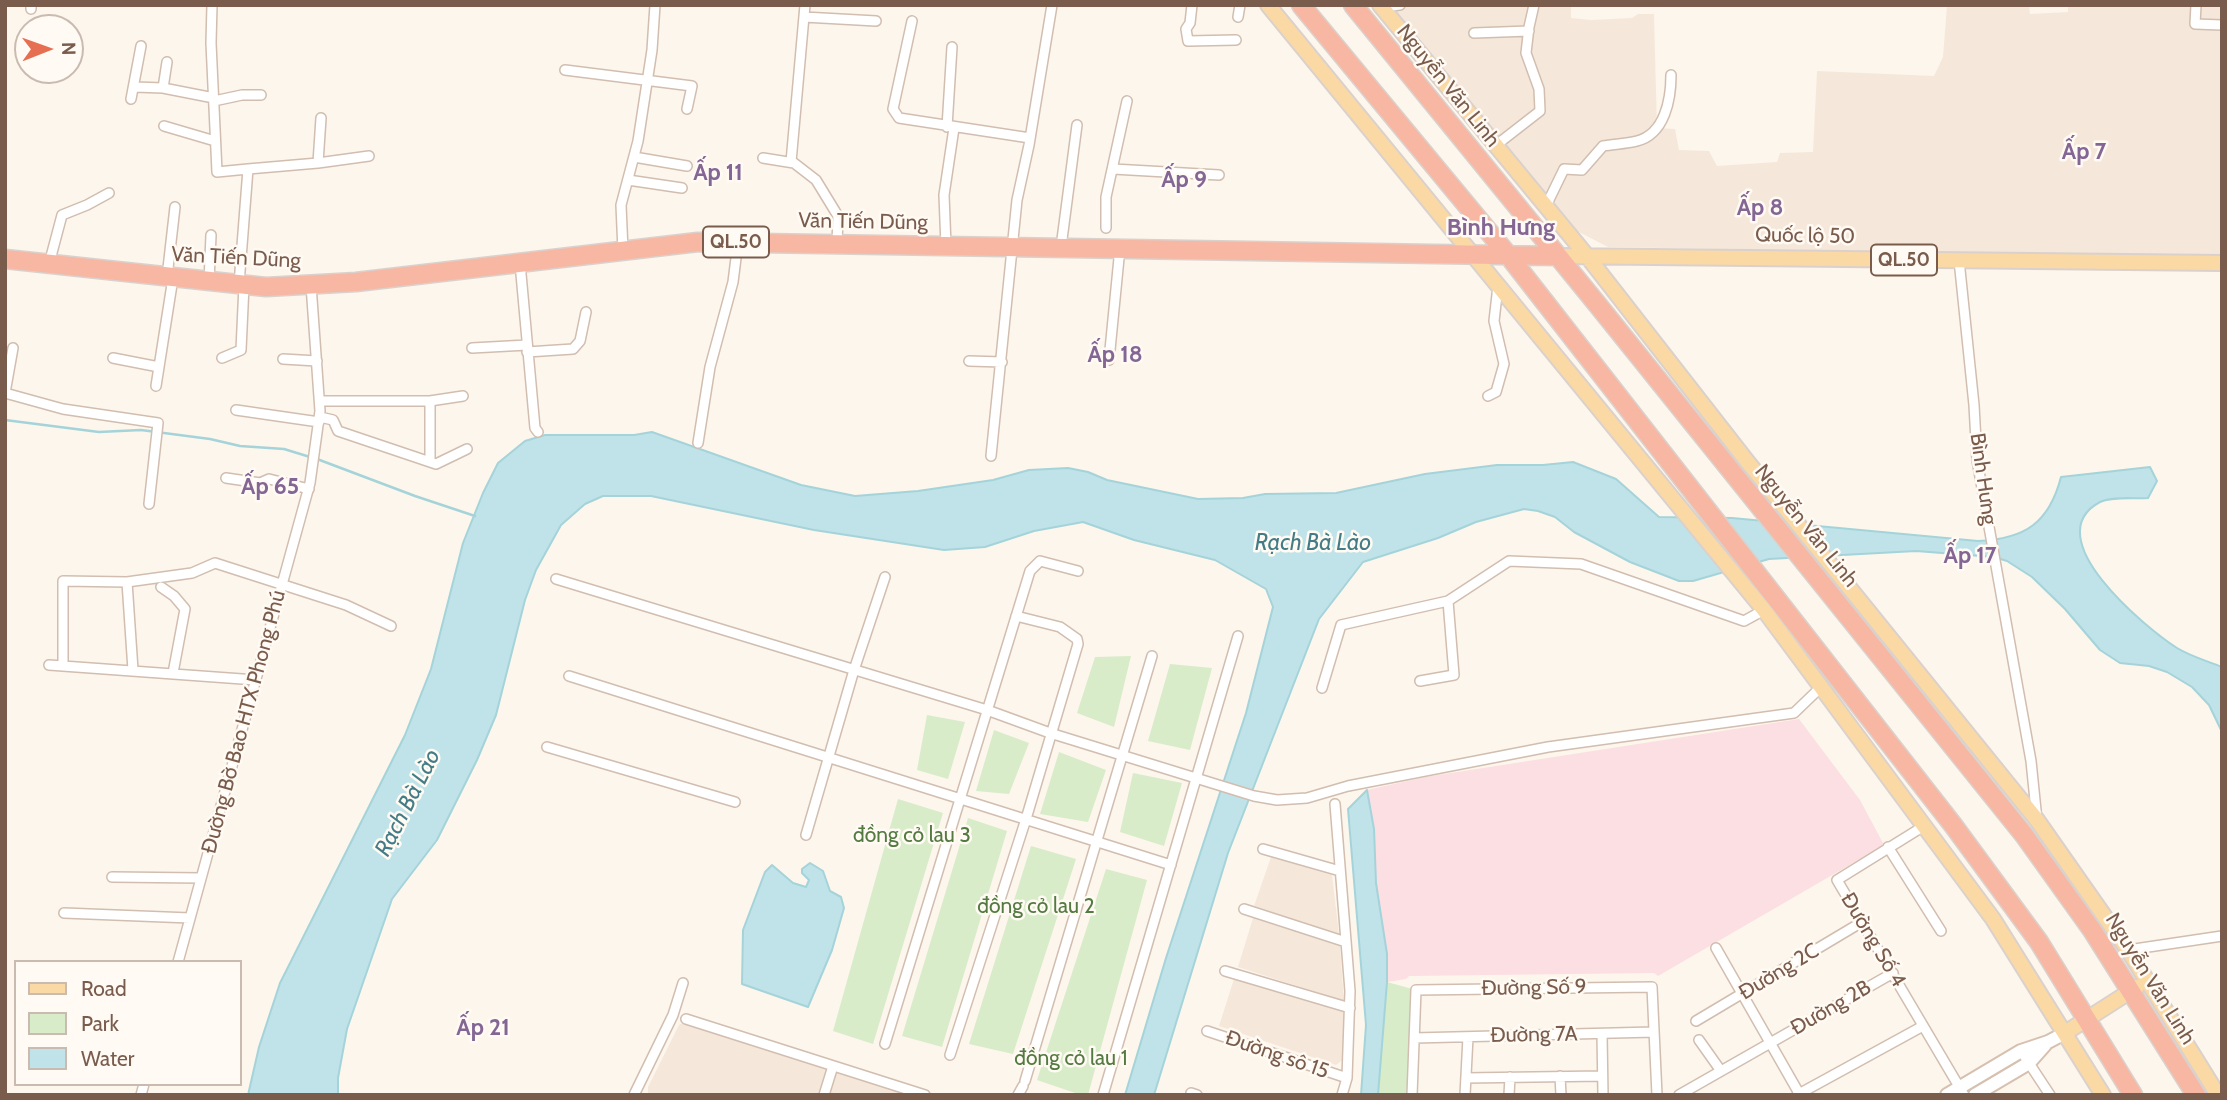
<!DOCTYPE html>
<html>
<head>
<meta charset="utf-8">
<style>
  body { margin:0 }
  #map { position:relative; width:2227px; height:1100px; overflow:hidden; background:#fdf6ec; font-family:Cabin,sans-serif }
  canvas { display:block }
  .frame { position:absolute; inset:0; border:7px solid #7a5c4d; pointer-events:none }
  .legend { position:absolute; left:14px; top:960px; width:228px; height:126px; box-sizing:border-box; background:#fffaf3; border:2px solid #cabbb1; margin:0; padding:9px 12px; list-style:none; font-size:21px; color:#7a5c4d }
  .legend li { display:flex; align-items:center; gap:14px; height:35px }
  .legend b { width:35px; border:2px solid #cabbb1 }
  .north { position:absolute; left:14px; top:14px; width:70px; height:70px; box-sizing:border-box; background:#fffaf3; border:2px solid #cabbb1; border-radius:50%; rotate:89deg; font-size:19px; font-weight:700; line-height:28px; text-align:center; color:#7a5c4d }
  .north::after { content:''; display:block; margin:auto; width:24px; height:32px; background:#e76f51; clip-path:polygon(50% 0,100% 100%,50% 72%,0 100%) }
</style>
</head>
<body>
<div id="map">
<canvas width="2227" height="1100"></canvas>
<div class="frame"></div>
<ul class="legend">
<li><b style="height:9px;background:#fbd9a5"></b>Road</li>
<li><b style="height:19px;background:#d8ecc9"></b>Park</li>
<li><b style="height:19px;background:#bfe3e8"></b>Water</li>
</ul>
<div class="north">N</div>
</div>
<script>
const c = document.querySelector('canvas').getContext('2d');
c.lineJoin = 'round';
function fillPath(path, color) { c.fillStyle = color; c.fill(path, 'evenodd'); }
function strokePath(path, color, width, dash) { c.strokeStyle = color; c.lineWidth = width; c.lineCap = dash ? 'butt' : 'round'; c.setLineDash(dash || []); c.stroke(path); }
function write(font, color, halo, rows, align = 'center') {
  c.font = font + ' Cabin,sans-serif'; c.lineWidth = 5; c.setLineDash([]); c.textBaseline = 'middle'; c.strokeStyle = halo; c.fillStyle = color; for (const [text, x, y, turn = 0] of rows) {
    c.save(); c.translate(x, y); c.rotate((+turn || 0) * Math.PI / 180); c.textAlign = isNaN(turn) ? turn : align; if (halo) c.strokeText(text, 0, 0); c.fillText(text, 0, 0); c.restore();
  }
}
fillPath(new Path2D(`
  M1388 5H1571V18L1591 20 1632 18 1638 14H1654L1657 128 1675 129 1679 150 1709 151 1717 166 1777 162 1780 153 1813 152 1817 71 1934 76 1943 57 1947 5H2029L2030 14 2068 12V5H2222V258L1608 247 1573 229Z
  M1271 857 1332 875 1339 934 1254 906Z
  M1253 918 1340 946 1344 1001 1238 967Z
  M1234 979 1344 1012V1059L1336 1065 1219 1026Z
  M685 1023 690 1024 917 1095H648V1087L678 1027 680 1024Z`), '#f5e8da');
fillPath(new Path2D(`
  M1799 719 1860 800 1884 845 1658 976 1654 973 1409 976 1406 979 1387 982V954L1376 883 1374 829 1367 790 1425 777Z`), '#fbdfe3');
fillPath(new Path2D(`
  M1131 656 1114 727 1077 713 1095 657Z
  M1170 664 1212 668 1190 750 1148 741Z
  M927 715 965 722 948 779 917 770Z
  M994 730 1029 743 1009 794 976 791Z
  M1059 752 1106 770 1088 822 1040 814Z
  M1133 773 1182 783 1164 846 1120 832Z
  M898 799 943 813 873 1044 833 1031Z
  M968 818 1007 831 942 1047 902 1036Z
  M1031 846 1076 859 1013 1054 969 1044Z
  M1106 869 1147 880 1088 1095H1081L1037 1080Z
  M1387 982 1416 990 1412 1095H1378Z`), '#d8ecc9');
const water = new Path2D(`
  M652 432 801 485 855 496 918 491 993 480 1029 470 1068 468 1088 472 1107 480 1198 499 1243 498 1265 494 1336 493 1425 474 1497 465H1543L1573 462 1616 479 1659 517 1732 518 1978 541C2025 539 2049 523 2061 477L2150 467 2157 481 2148 498C2134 499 2113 496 2100 502 2035 537 2146 628 2177 648 2190 656 2207 661 2222 667V732L2209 705 2192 687 2167 672 2149 666 2120 663 2100 650 2065 609 2032 577 2007 561 1994 557 1916 551 1769 559 1693 581H1679L1630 562 1574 532 1555 517 1538 511 1524 509 1476 522 1438 538 1363 562 1319 619 1228 853 1154 1095H1125L1166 958 1246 713 1273 607 1266 589 1215 560 1134 540 1083 522 1034 531 985 547 944 550 814 530 651 496H603L585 504 561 525 536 570 525 600 496 715 477 760 437 840 392 899 347 1029 338 1078V1095H248L259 1047 280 983 405 735 431 669 463 543 483 493 498 463 525 441 545 435H634Z
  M1367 790 1374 829 1376 883 1387 954V982L1378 1095H1361L1366 1025 1348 809Z
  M810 863 823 871 830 891 841 897 844 908 832 950 808 1007 742 984 743 930 765 872 772 865 793 883 806 887 809 880 802 873V869Z`);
fillPath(water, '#bfe3e8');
strokePath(water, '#a5d3da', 2);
strokePath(new Path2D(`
  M5 420 99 432 141 430 210 439 240 446 284 449 310 457
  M317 459 415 496 475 516`), '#a5d3da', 2.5);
const street = new Path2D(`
  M212 5 211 43 217 172 248 169 239 284
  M1192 5 1190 23 1186 29 1188 41 1236 40
  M2196 5 2195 24 2222 25
  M1382 7 1400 5
  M31 9V5
  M804 17 876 21
  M1238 17 1240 5
  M912 21 893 109 899 118 1030 138
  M1474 33 1529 31
  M167 62 163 88 214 98
  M565 70 692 86 687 109
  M135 87 163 88
  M131 99 141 46
  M214 101 242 95H261
  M164 126 215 141
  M947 127 952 47
  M1495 146 1540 111 1539 89 1526 53 1529 27 1534 5
  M634 157 687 166
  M763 158 794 163 816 180 838 216 837 244
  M791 162 805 5
  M318 163 369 156
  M248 169 318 163 321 118
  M1113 169 1219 175
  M628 180 682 188
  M1546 206 1564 169 1582 170 1603 146C1614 144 1626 144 1637 141 1665 134 1671 99 1671 75
  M1106 228V197L1127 101
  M946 246 944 195 954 128
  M1061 247 1077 125
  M623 251 621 205 638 141 652 50 655 5
  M1959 260 1974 405 1977 460 2031 761 2037 820
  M520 263 535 428 538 432
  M49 264 62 215 87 205 109 193
  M167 277 175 207
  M209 282 211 235
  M472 348 527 345
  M527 352 573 349 580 341 586 312
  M113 358 159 367
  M222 358 241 350 244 285
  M283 359 317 361
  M1109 360 1120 248
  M969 361 1002 362
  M156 386 173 278
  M5 393 63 409 158 423 149 504
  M5 393 13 348
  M1488 396 1496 392 1504 364 1494 321 1498 286
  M320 401H430
  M236 410 319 422
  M320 417 333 420 338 431 436 464 467 449
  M698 443 710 367 733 282 738 242
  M991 456 1017 200 1029 145 1052 5
  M430 461V401L463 396
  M226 478 260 483 269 479 309 489
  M556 579 987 710 1050 733 1254 796 1277 800 1307 798 1348 786 1548 747 1794 713 1821 687
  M127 582 133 670
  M161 587 174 596 185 609 173 673
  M49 665 256 680
  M63 666V581L127 582 192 573 215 563 346 605 391 626
  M569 676 1171 865
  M1420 681 1454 675 1448 601
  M1322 688 1341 625 1448 601 1509 561 1581 564 1744 621 1764 610
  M547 747 735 802
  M1335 804 1350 991 1347 1078 1342 1095
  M1924 826 1837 880 1964 1095
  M806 835 854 670 885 577
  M1888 847 1941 931
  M1263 849 1340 871
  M112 877 201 878
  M1244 909 1346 942
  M64 913 190 918
  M1716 948 1800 1095
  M2128 950 2222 936
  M178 962 310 483 320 411 311 285
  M1225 971 1350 1008
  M686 1019 925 1095
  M1696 1021 1862 922
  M1207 1031 1347 1078
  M1602 1034 1603 1095
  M1414 1038 1654 1032
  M1699 1040 1721 1071
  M885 1044 1030 571 1040 561 1078 571
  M2021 1051 2050 1095
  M950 1055 1026 819 1078 644 1077 639 1060 627 1016 616
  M1560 1076 1561 1095
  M1466 1078 1602 1076
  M1025 1081 1152 656
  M1191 1093 1197 1095
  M141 1095 144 1084
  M634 1095 673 1015 683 983
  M824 1095 833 1066
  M1018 1095 1023 1086
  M1103 1095 1238 636
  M1412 1095 1416 990 1652 987 1657 1095
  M1465 1095 1468 1037
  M1509 1095 1510 1077
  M1679 1095 1893 973
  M1797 1095 1923 1026`);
const secondary = new Path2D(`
  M1947 1095 2021 1051 2048 1042 2065 1033
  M1975 1095 2029 1063 2045 1045`);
const primary = new Path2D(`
  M1268 5 1764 610 1993 919 2103 1095
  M1380 5 1587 256 1746 460 2037 820 2128 950 2218 1095
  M1558 256 2222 263
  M2065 1033 2137 987`);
const highway = new Path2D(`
  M1301 5 1508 255 1953 825 2039 942 2133 1095
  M1353 5 1597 304 2024 835 2092 930 2196 1095
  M5 259 266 287 356 282 698 242 1558 256`);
strokePath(street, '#d1beb0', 12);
strokePath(secondary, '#d6c0b0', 16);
strokePath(primary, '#dad1cd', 18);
strokePath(highway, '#dad1cd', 21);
strokePath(street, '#fff', 9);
strokePath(secondary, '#fff', 12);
strokePath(primary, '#fbd9a5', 14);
strokePath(highway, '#f7b7a3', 18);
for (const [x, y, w] of [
  [736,242,66],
  [1904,260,66]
]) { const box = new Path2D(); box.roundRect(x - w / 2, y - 15.5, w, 31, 5); c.fillStyle = '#fffaf3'; c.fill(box); strokePath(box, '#7a5c4d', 2); }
write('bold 19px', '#7a5c4d', null, [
  ["QL.50",736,242],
  ["QL.50",1904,260]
]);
write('21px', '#7a5c4d', '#fffaf3', [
  ["Nguyễn Văn Linh",1448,86,51],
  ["Văn Tiến Dũng",863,222,1],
  ["Quốc lộ 50",1805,236,1],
  ["Văn Tiến Dũng",236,258,3],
  ["Bình Hưng",1983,479,82],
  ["Nguyễn Văn Linh",1806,526,51],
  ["Đường Bờ Bao HTX Phong Phú",244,722,-75],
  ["Đường Số 4",1873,940,59],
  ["Đường 2C",1779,972,-31],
  ["Nguyễn Văn Linh",2150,979,58],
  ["Đường Số 9",1534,988,-1],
  ["Đường 2B",1831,1008,-30],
  ["Đường 7A",1534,1035,-1],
  ["Đường sô 15",1277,1055,19]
]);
write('21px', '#537a41', '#fffaf3', [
  ["đồng cỏ lau 3",912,836],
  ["đồng cỏ lau 2",1036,907],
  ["đồng cỏ lau 1",1071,1059]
]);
write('bold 23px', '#846695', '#fffaf3', [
  ["Ấp 7",2084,152],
  ["Ấp 11",718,173],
  ["Ấp 9",1184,180],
  ["Ấp 8",1760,208],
  ["Ấp 18",1115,355],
  ["Ấp 65",270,487],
  ["Ấp 17",1970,556],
  ["Ấp 21",483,1028]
]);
write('italic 23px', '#437c86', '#fffaf3', [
  ["Rạch Bà Lào",1313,543],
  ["Rạch Bà Lào",408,803,-63]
]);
write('bold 24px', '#846695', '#fffaf3', [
  ["Bình Hưng",1501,228]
]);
</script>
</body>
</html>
